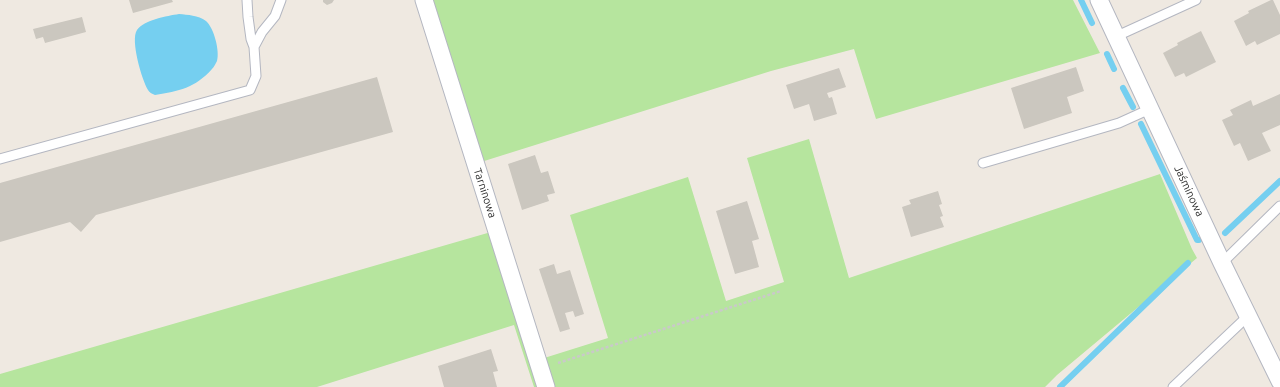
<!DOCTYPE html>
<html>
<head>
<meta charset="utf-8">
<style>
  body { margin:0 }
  canvas { display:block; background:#efe9e1 }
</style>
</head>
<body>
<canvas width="1280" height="387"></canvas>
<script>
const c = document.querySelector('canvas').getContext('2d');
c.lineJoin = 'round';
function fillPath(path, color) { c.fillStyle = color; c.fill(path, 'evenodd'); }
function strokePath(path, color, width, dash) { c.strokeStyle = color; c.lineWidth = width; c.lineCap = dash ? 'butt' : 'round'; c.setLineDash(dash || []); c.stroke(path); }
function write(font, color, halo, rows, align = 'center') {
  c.font = font + ' Ubuntu,sans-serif'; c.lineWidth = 4; c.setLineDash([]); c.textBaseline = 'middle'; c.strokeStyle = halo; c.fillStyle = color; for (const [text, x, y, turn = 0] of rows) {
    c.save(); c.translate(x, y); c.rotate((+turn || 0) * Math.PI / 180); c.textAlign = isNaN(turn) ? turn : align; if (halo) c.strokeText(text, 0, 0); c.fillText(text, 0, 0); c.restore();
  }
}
fillPath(new Path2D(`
  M432 0H1073L1100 53 876 119 854 49 771 71 481 162Z
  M809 139 849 278 1160 174 1192 249 1197 258 1057 375 1045 387H550L541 359 608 338 570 215 688 177 726 301 784 282 747 158Z
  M491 232 541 387H534L514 325 317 387H0V374Z`), '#b6e59e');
fillPath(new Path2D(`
  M179 14C188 15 198 15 206 21 214 28 220 51 217 61 216 63 214 67 212 69 195 88 179 91 155 95 152 94 149 92 148 90 142 80 130 40 137 30 144 20 167 16 179 14Z`), '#75cff0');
strokePath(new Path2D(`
  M1081 0 1092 23
  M1107 54 1114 69
  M1123 88 1133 107
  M1141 124 1197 240H1199
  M1225 233 1280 181
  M1060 387 1188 263`), '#75cff0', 6);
fillPath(new Path2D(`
  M129 0H172L173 2 133 13Z
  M323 0H334L332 3 327 5 323 2Z
  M1271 0H1273L1280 15V34L1257 45 1255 41 1246 46 1234 21 1249 13 1248 11Z
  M82 17 86 32 45 43 43 37 36 39 33 29Z
  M1201 31 1216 62 1186 77 1184 73 1175 77 1163 53 1178 45 1177 43Z
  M1076 67 1084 91 1067 97 1072 113 1024 129 1011 88Z
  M839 68 846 87 827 93 829 98 832 97 837 114 814 121 809 104 794 109 786 85Z
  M377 77 393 132 96 215 81 232 70 222 0 242V183Z
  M1280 94V125L1262 133 1271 151 1248 161 1240 143 1234 146 1222 120 1233 115 1230 110 1251 100 1253 106Z
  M535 155 541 173 548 171 555 193 547 195 549 201 522 210 508 164Z
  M938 191 942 204 939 205 943 216 940 217 944 227 911 237 902 207 911 204 909 200Z
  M747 201 759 239 752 241 759 267 735 274 716 211Z
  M554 264 557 274 570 270 584 314 575 317 573 311 565 313 570 329 560 332 539 269Z
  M491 349 498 371 493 372 497 387H444L438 366Z`), '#cbc7bf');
const service = new Path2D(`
  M1117 36 1196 0
  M254 47 262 32 275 16 281 0
  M0 159 250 90 256 76 254 47 251 39 248 17 247 0
  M983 163 1119 123 1150 109
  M1222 263 1280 206
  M1173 387 1248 316`);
const minor = new Path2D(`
  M424 0 546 387
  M1099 0 1222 263 1280 381`);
strokePath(service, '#b4b7c1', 11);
strokePath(minor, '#b4b7c1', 19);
strokePath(new Path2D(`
  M558 363 781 291`), '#c9c9c9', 2.5, [3, 2]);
strokePath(service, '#fff', 9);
strokePath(minor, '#fff', 17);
write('11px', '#2e2e2e', '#fff', [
  ["Jaśminowa",1189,191,65],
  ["Tarninowa",485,193,72]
]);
</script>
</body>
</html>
